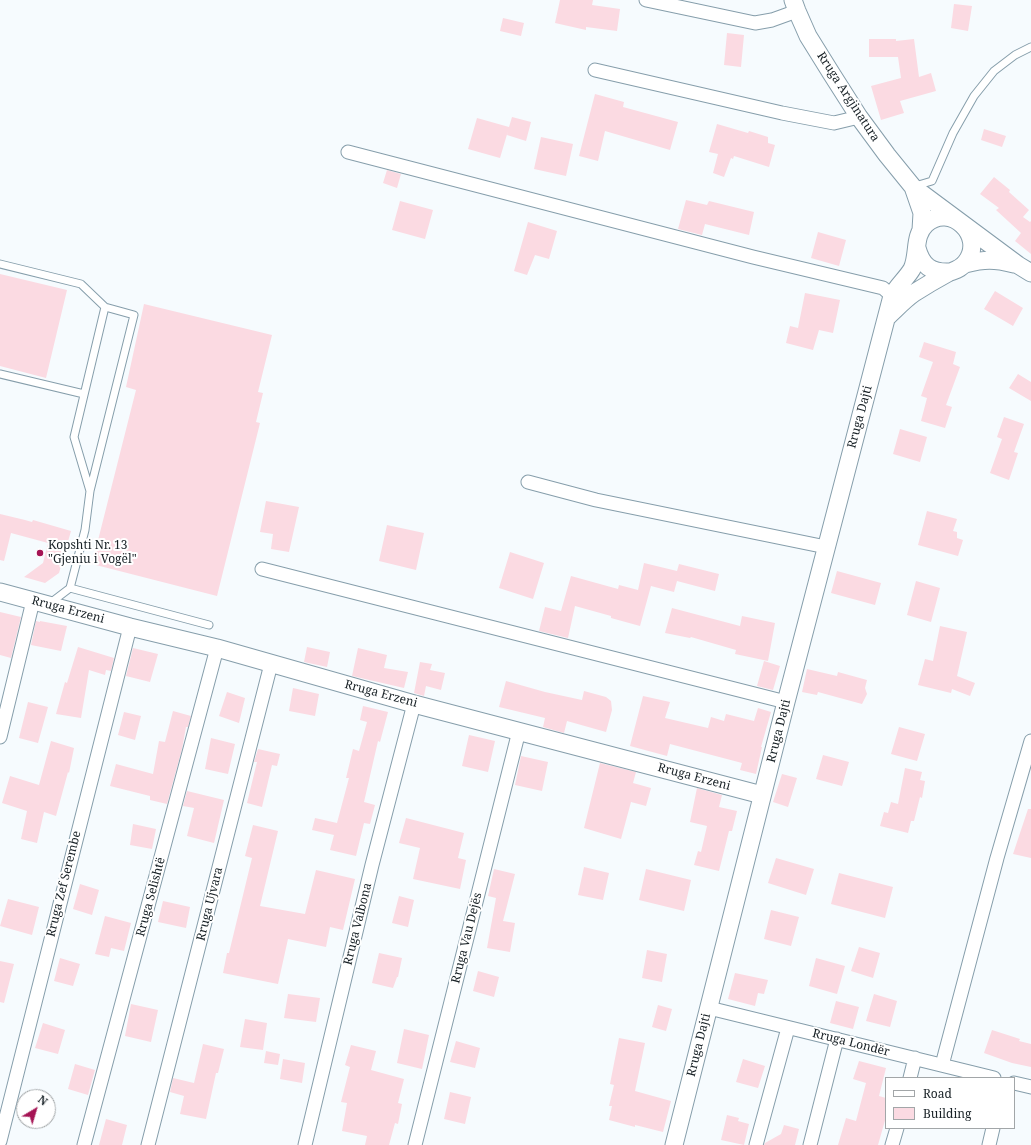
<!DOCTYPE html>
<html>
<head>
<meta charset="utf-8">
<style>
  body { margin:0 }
  #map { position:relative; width:1031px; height:1145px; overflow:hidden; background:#f6fbfe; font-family:"Noto Serif",serif }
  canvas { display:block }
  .legend { position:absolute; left:885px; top:1077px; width:130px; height:52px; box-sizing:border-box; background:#fff; border:1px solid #a2a6a8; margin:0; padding:5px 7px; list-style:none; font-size:12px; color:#172025 }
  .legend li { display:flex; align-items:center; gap:8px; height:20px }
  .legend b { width:20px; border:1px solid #a2a6a8 }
  .north { position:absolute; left:16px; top:1089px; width:40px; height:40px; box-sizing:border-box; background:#fff; border:1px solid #a2a6a8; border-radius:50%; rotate:38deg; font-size:11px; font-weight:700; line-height:16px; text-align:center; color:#172025 }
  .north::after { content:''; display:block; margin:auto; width:14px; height:18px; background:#a51454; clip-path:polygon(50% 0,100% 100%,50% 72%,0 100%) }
</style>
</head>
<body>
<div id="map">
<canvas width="1031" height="1145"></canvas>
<ul class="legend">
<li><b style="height:5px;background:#fff"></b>Road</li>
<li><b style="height:11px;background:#fbdae2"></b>Building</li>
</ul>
<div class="north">N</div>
</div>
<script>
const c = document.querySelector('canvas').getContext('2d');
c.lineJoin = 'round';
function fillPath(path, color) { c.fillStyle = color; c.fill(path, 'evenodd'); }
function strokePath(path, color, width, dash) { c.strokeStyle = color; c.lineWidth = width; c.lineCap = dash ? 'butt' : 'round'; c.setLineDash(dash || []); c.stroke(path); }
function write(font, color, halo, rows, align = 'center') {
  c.font = font + ' "Noto Serif",serif'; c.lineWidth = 4; c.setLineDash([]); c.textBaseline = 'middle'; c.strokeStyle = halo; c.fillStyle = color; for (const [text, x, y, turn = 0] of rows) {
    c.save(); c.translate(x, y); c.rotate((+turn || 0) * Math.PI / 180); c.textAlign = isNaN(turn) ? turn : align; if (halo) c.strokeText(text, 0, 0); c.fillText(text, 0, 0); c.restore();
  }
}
fillPath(new Path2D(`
  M560 0H593L592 5 620 9 617 31 586 27V30L555 23Z
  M954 4 972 6 968 31 951 28Z
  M503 18 524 23 521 36 500 31Z
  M727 33 744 35 741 67 724 65Z
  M869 39H896V41L914 39 919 77 931 73 936 91 900 101 904 113 881 120 871 86 901 78 898 57H869Z
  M595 94 624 102 623 107 678 122 670 150 605 131 598 161 579 156Z
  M512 117 531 122 526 141 507 135 508 131 500 158 468 149 477 118 509 127Z
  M717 124 748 133 749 131 768 137V143L775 145 769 167 734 156 733 159 731 158 724 177 713 173 718 154 709 152Z
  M984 129 1006 136 1002 147 981 140Z
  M541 137 573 144 566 176 534 169Z
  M387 170 401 174 397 188 383 183Z
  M994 177 1010 190 1009 192 1029 210 1023 217 1030 222 1031 221V254L1015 241 1021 233 996 210 999 208 980 194Z
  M686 200 707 205 709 201 754 212 749 235 705 224 702 235 678 229Z
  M400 201 433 210 425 239 392 230Z
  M528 222 557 231 549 259 535 255 527 275 514 271Z
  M818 232 846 240 839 266 811 258Z
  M0 274 67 290 46 378 0 366Z
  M995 291 1023 308 1013 326 984 309Z
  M805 293 840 300 833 333 819 330 813 350 786 343 790 326 798 328Z
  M144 304 272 335 258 392 263 393 256 422 260 423 217 596 92 564 136 390 126 387Z
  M924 342 956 352 953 364 960 367 946 405 952 407 945 428 921 421 927 398 921 396 933 362 919 357Z
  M1018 374 1031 382V401L1009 388Z
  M1004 417 1024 424 1014 452 1018 453 1009 480 990 473 1002 439 997 437Z
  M900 429 927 437 920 462 893 454Z
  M266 501 299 507 289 552 271 549 273 534 260 532Z
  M927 511 957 519 953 531 957 532V538L963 540 958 556 918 545Z
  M0 514 25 520 32 522 33 520 71 531 59 573 45 583 24 577 43 563 48 543 11 533 4 561 0 560Z
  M387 525 424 533 416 570 379 561Z
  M510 552 544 563 533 599 499 588Z
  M644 563 677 571 679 564 719 574 715 591 677 581 674 592 651 586 640 626 611 618V616L575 606 568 638 539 631 545 607 561 611 571 576 618 589 619 585 638 590Z
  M837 571 881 583 875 605 831 593Z
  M916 581 940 588 931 622 907 615Z
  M672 608 740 626 742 616 775 623 768 661 735 654 736 650 691 637 690 638 665 633Z
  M0 612 21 617 11 658 0 655Z
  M36 621 40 622V621L67 626 61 651 31 645Z
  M940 626 967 632 957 676 975 683 970 696 952 689 951 693 918 685 925 659 933 661Z
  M78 647 114 658 111 671 106 670 105 675 89 670 81 718 56 714 65 682 67 683Z
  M307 647 330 652 327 667 304 662Z
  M133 648 158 654 150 682 126 676Z
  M358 648 387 655 384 668 408 672 404 688 352 676Z
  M764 661 780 666 773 690 757 686Z
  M420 662 432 664 430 670 445 673 441 690 426 686 424 696 414 693Z
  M807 669 837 676 838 672 867 680 865 688 867 694 862 704 818 692 817 695 802 692Z
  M506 681 545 692 582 700 584 691 606 697 611 701 612 710 606 732 567 721 564 733 543 727 545 718 499 707Z
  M293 688 319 694 315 716 289 711Z
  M227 692 245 698 239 723 219 716Z
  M643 696 670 702 665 718 708 728 711 717 724 721 726 714 754 721 758 708 771 712 761 747H762L756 774 740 770 742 763 670 744 667 756 630 746Z
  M28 702 48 707 38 743 19 738Z
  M363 706 388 712 380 742 378 741 364 802 375 805 370 824 364 823 356 856 330 850 334 835 312 830 315 818 337 823 349 778H346L353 749 359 751 367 722 360 720Z
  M173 711 191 716 188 727H186L182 749 167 804 150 800V796L110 786 116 764 153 774 159 741 165 742Z
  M124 712 141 716 135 740 118 735Z
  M899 727 925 734 917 761 891 754Z
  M469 735 495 741 488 772 462 766Z
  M211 738 235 744 228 774 205 769Z
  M51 741 74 748 69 773 68 772 56 816 44 812 37 843 21 839 27 811 2 803 10 776 39 785Z
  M258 749 280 754 277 766 272 765 262 807 247 803 257 762H254Z
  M823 755 849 762 842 786 816 779Z
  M521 756 548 762 542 791 515 785Z
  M600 763 636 772 633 783 651 788 646 806 631 802 621 839 584 828Z
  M905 768 922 772 920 780 925 781 922 798 920 797 914 821H911L908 833 880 826 884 812 888 813 891 802 898 804Z
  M782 774 797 778 788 807 773 802Z
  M697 788 722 795 719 807 737 811 732 831H729L719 871 694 865 698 851 701 852 707 826 690 822Z
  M187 791 224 800 214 843 187 836 194 808 183 806Z
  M1028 809H1031V858L1013 854Z
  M406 818 464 833 458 858 466 860 460 889 413 879 420 848 399 843Z
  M133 824 156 829 152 849 130 845Z
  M253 825 278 831 260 906 305 914 316 870 355 879 343 930 330 927 326 947 288 939 278 984 223 973 227 953H229L252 858 245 856Z
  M776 858 814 869 806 895 768 883Z
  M584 867 609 873 603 900 578 895Z
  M494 869 515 874 503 921 515 923 510 952 487 948 496 898 488 896Z
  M646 869 691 880 684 911 639 900Z
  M839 873 893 887 885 918 831 904Z
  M80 884 99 890 92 915 73 909Z
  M399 896 414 900 408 927 392 923Z
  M8 899 39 907 32 935 0 926Z
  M163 901 190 907 186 928 158 922Z
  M771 910 799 917 791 946 764 939Z
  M105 916 131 923 124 951 111 948 109 957 95 954Z
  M859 947 880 953 873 978 851 971Z
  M647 950 667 954 662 982 642 978Z
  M379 953 402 958 398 977H397L393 988 372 983Z
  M60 958 80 964 73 986 54 981Z
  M816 958 845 966 837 994 809 986Z
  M0 961 14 964 4 1003 0 1002Z
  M478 971 499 977 494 997 473 991Z
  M735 973 768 980 764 994 758 993 755 1006 728 999Z
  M288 994 320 998 316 1022 284 1018Z
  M874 994 897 1001 890 1027 866 1021Z
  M836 1001 859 1007 853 1029 830 1023Z
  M131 1004 158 1010 151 1042 125 1036Z
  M658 1005 672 1009 666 1031 652 1027Z
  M245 1019 267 1023 263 1050 240 1047Z
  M43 1023 65 1030 58 1054 35 1048Z
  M404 1029 429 1035 422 1069 397 1063Z
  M992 1030 1020 1039 1019 1041 1031 1044V1067L1012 1063 984 1053Z
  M619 1038 645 1043 635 1091 671 1101 663 1132 635 1125V1127L609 1120 612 1106H609L614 1085 610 1084Z
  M456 1041 480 1048 475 1068 450 1062Z
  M203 1044 224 1049 218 1073H216L206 1119 180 1114 184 1096 170 1092 173 1078 194 1083Z
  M351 1045 376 1051 371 1070 404 1079 398 1103 402 1104 398 1124 395 1123 389 1145H365L367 1136 342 1131 347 1103 341 1102 350 1067 345 1065Z
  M266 1051 280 1054 278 1065 264 1063Z
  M283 1059 305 1063 302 1083 280 1079Z
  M743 1059 765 1066 758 1088 736 1082Z
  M859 1061 886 1068 879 1096 886 1098V1117L878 1145H838L846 1118 856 1121 866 1083 853 1079Z
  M75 1064 95 1070 88 1095 68 1089Z
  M450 1092 471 1097 465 1124 444 1119Z
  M727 1115 739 1118 738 1121 749 1124 744 1145 721 1140Z
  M106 1119 127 1125 122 1145H99Z
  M784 1125 799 1129 795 1145H764L765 1143 781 1134Z`), '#fbdae2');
const service = new Path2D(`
  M915 186 932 181 953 133 974 96 994 71 1015 55 1031 47
  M0 264 81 284 105 307
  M0 374 84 394
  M70 588 209 625
  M49 604 70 588 85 530 90 491 134 315 105 307 74 437 90 491`);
const minor = new Path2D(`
  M646 0 755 23 772 20 797 11
  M595 70 782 113 834 123 859 117
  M348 152 753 257 883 288 892 296
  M528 482 596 500 826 547
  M262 569 786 702
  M0 737 33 601
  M709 1008 994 1078
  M942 1065 997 858 1031 741
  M910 1078 915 1058
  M1014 1083 1031 1087
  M0 1141 130 627
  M84 1145 217 648
  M148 1145 271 664
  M305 1145 372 865 414 704
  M415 1145 519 731
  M756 1145 788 1028
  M810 1145 837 1039
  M892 1145 897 1128
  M989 1145 993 1128`);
const tertiary = new Path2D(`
  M793 0 797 11 808 36 831 73 859 117 887 155 913 187 1018 265 1031 273
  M913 187 922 213 921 230
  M917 248C922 266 931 273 950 272
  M965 264C985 259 994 259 1014 264
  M0 592 130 627 217 648 414 704 762 795
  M674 1145 786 702 892 296C897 286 906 279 912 269 919 254 913 236 926 224 950 202 986 236 966 262 961 269 955 270 948 273 937 279 925 286 914 293 904 300 896 309 887 317`);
strokePath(service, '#869eab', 9);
strokePath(minor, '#869eab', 15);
strokePath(tertiary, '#869eab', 19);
strokePath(service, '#fff', 7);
strokePath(minor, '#fff', 13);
strokePath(tertiary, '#fff', 17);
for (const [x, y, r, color] of [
  [40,553,4,"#a51454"]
]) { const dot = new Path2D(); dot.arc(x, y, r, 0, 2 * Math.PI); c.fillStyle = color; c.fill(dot); strokePath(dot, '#fff', 1.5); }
write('12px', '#172025', '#fff', [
  ["Rruga Argjinatura",848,97,57],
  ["Rruga Dajti",860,417,-75],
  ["Rruga Erzeni",68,610,15],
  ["Rruga Erzeni",381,694,15],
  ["Rruga Dajti",779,731,-76],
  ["Rruga Erzeni",694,777,15],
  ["Rruga Zef Serembe",64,884,-76],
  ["Rruga Selishtë",151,897,-75],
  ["Rruga Ujvara",210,904,-76],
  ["Rruga Valbona",358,924,-76],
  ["Rruga Vau Dejës",467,938,-76],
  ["Rruga Londër",851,1043,14],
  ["Rruga Dajti",699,1045,-76]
]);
write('12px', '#172025', '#fff', [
  ["Kopshti Nr. 13",48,546],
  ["\"Gjeniu i Vogël\"",48,560]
], 'left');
</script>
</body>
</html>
